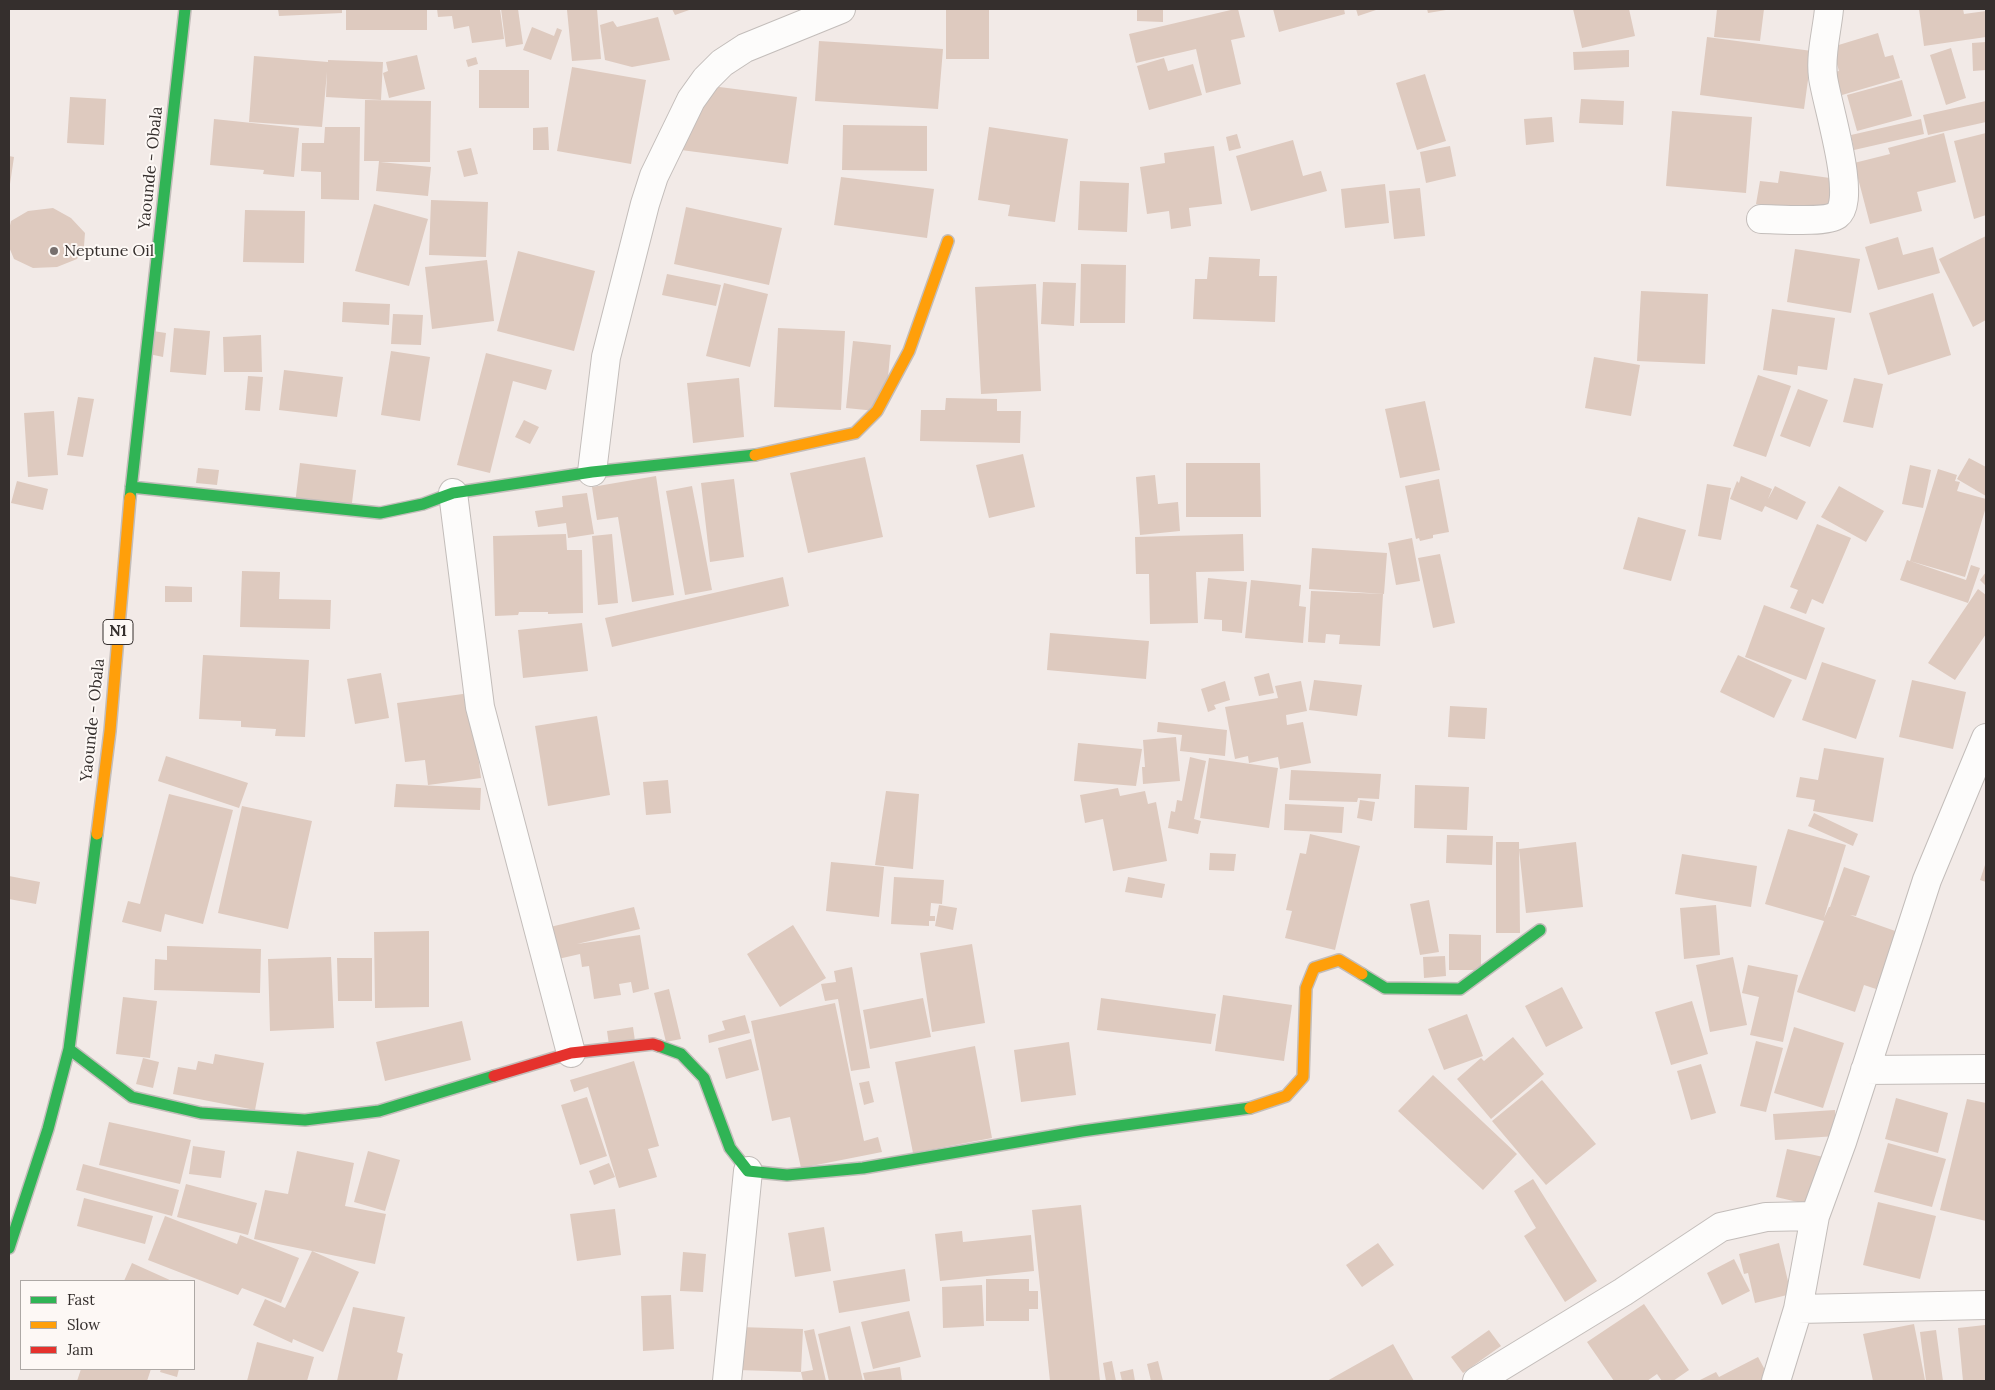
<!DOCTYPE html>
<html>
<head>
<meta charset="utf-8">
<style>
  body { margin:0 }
  #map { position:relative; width:1995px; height:1390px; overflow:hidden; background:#f2eae7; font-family:Lora,serif }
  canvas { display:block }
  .frame { position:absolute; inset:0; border:10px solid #352f2d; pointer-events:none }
  .legend { position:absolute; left:20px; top:1280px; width:175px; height:90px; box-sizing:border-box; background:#fdf8f5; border:1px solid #ada8a5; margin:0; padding:6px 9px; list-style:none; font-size:15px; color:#352f2d }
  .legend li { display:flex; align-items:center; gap:10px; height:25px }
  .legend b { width:25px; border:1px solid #ada8a5 }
</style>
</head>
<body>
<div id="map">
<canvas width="1995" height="1390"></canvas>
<div class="frame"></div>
<ul class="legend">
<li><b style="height:6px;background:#30b455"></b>Fast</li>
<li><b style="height:6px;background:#ff9f0a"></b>Slow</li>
<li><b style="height:6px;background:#e5322d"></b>Jam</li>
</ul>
</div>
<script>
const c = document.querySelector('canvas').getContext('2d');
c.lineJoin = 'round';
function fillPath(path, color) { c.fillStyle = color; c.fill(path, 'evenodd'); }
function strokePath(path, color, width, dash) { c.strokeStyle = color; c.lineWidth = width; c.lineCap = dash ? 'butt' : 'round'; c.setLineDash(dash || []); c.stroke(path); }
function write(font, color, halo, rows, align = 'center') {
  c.font = font + ' Lora,serif'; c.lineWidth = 4; c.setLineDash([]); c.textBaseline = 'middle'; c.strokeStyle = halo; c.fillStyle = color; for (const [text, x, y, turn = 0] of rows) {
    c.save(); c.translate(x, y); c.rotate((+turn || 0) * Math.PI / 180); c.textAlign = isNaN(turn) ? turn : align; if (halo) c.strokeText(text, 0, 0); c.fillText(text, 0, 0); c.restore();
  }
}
fillPath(new Path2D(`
  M278 9H342V13L279 16Z
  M346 9H427V30H346Z
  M437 9H500L504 39 472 43 469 26 454 29 452 16 438 17Z
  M501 9H518L523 44 506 47Z
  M597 9 601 59 572 61 567 10Z
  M672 9H692L675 15Z
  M946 9H989V59H946Z
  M1137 9H1163V22L1137 21Z
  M1235 9H1238L1245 37 1231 40 1241 84 1206 93 1196 49 1136 63 1129 34Z
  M1273 9H1344L1345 14 1279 32Z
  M1356 9H1379L1358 16Z
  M1427 9H1446V10L1428 13Z
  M1573 9H1629L1635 36 1582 48Z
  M1717 9H1764L1760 41 1714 37Z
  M1919 9H1963L1964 14 1986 11V37L1924 46Z
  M658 17 670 60 632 67 605 60 600 25 613 21 617 27Z
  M532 27 554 36 557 28 562 30 551 60 523 50Z
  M1878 33 1885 57 1893 55 1900 78 1842 95 1834 72 1839 71 1832 47Z
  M1707 37 1812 51 1804 109 1700 95Z
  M819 41 943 49 938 109 815 101Z
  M1986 42V70L1973 71 1972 43Z
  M1951 48 1966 98 1946 105 1930 55Z
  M1629 50V67L1574 70 1573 52Z
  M417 55 425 89 389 98 383 73 388 71 386 62Z
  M254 56 328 62V60L383 62 381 100 326 97 327 72 322 127 249 122Z
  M476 57 478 64 468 67 466 60Z
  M1164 58 1168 71 1193 64 1202 95 1149 110 1137 66Z
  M572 67 646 80 631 164 557 151Z
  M479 70H529V108H479Z
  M1425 74 1446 141 1417 150 1396 83Z
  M1902 80 1912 116 1857 131 1847 95Z
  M704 85 797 97 788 164 681 150Z
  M70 97 106 99 104 145 67 143Z
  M1581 99 1624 101 1623 125 1579 123Z
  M365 100 431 101 430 162H380L431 167 428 196 376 191 379 161H364Z
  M1986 101V122L1928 135 1923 115Z
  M1672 111 1752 117 1746 193 1666 186Z
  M1552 117 1554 142 1526 145 1524 119Z
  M214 119 299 128 294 177 263 174 264 170 210 165Z
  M1921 119 1924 134 1854 150 1851 135Z
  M843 125 927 126V171L842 170Z
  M325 127H360L359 200 321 199V172L301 171 302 143H324Z
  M548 127 549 150H533V128Z
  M989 127 1068 139 1055 222 1008 216 1010 205 978 200Z
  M1944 133 1956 182 1917 192 1922 211 1870 224 1854 163 1890 154 1888 148Z
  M1986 133V215L1974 219 1954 141Z
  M1237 134 1241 148 1229 151 1226 137Z
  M1293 140 1303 176 1321 171 1327 191 1251 211 1236 156Z
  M1214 146 1222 204 1189 208 1191 226 1171 229 1169 211 1147 214 1140 167 1165 163 1164 153Z
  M1450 146 1456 176 1426 183 1420 152Z
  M471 148 478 174 464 177 457 151Z
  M9 156 14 157 10 184H9Z
  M1780 171 1837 179 1832 215 1756 204 1760 181 1778 183Z
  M841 177 934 189 927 238 834 225Z
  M1080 181 1129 183 1127 232 1078 230Z
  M1385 184 1389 223 1345 228 1341 189Z
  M1420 188 1425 236 1394 239 1389 191Z
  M431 200 488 202 486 257 429 255Z
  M374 204 428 219 409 286 355 271Z
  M686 207 782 228 769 285 674 264Z
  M53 208 71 218 85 233 84 246 77 259 57 267 33 268 14 259 9 247V230L11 221 28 211Z
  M245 210 305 211 304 263 243 262Z
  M1986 236V320L1973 327 1939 259Z
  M1898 237 1903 255 1933 247 1940 273 1878 290 1865 247Z
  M1795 249 1860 259 1851 313 1787 302Z
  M518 251 595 271 574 351 497 331Z
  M1209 257 1260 259 1259 276H1277L1275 322 1193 319 1195 279H1207Z
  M487 260 494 321 432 329 425 267Z
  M1081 264 1126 265 1125 323H1080Z
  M667 274 721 285 716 306 662 295Z
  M1043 282 1076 283 1074 326 1041 324Z
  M724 283 768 294 750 367 706 356Z
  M1036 284 1041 391 981 394 975 287Z
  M1641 291 1708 294 1705 364 1637 361Z
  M1933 293 1951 355 1888 375 1869 313Z
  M343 302 390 304 389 325 342 322Z
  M1772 309 1835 318 1827 370 1798 366 1797 375 1763 370Z
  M393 314 423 315 421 345 391 344Z
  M174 328 210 331 206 375 170 372Z
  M778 328 845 331 841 410 774 407Z
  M153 331 166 333 163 357 149 354Z
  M261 335 262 372H224L223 337Z
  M853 341 891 345 887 388 876 411 846 408Z
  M391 351 430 357 420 421 381 415Z
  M486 353 552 370 546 390 513 381 490 473 457 465Z
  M1594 357 1640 365 1631 416 1585 408Z
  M284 370 343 377 337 417 279 410Z
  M1758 375 1791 386 1766 457 1733 446Z
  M248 376 263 377 260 411 245 410Z
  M739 378 744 437 693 443 687 383Z
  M1854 378 1883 384 1873 428 1843 422Z
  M1798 389 1828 400 1810 447 1780 436Z
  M78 397 94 399 83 457 67 455Z
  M946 398 997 399V411H1021L1020 443 920 441 921 410H945Z
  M1425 401 1440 470 1400 478 1385 409Z
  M54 411 58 475 28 477 24 413Z
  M524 420 539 427 530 444 515 437Z
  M1023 454 1035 507 989 518 976 465Z
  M865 457 883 537 808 553 790 473Z
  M1969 458 1986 467V496L1957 479Z
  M300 463 356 470 351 511 295 504Z
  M1186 463H1260L1261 517H1186Z
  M1910 465 1931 470 1923 508 1902 504Z
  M198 468 219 470 217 485 196 483Z
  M1938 469 1957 475 1955 481 1960 482 1957 491 1986 499V507L1965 577 1910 561Z
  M1155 475 1158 504 1178 502 1180 531 1140 535 1136 477Z
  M656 476 674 595 632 602 618 517 597 520 592 487Z
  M1741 476 1772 489 1768 499 1775 486 1806 502 1797 520 1765 506 1762 512 1730 499 1737 481 1739 483Z
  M734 479 744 557 710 562 701 483Z
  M1439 479 1449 532 1433 535V538L1420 541 1419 538 1416 539 1405 486Z
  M17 481 48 489 43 510 11 503Z
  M1707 484 1731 488 1721 540 1698 536Z
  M692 486 712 590 685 595 666 491Z
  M1839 486 1884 511 1866 542 1821 517Z
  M587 493 594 534 568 538 566 523 538 527 535 511 563 507 562 496Z
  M1638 517 1686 530 1671 581 1623 569Z
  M1817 524 1851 538 1823 604 1812 599 1806 614 1790 608 1798 590 1790 587Z
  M566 534 567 550H582L583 613 548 614V612H519L518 615 495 616 493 536Z
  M612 534 618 603 598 605 592 536Z
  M1243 534 1244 571 1196 572 1198 623 1150 624 1149 574H1136L1135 537Z
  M1412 538 1420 581 1396 585 1388 543Z
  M1312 548 1387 553 1384 594 1309 589Z
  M1440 554 1455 623 1433 628 1418 558Z
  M1907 560 1966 580 1971 565 1980 568 1968 603 1900 580Z
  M242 571 280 572 279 599 331 600 330 629 240 627Z
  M1986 572V586L1980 580Z
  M783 577 789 606 612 647 605 618Z
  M1208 578 1247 582 1242 633 1222 631V620L1204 619Z
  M1251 580 1301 585 1299 606 1306 607 1303 643 1245 638Z
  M165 586 192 587V602H165Z
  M1978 589 1986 595V634L1955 680 1928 663Z
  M1311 591 1383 594 1380 646 1339 644 1340 635 1326 634 1325 643 1308 642Z
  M1764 605 1825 628 1806 680 1745 657Z
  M582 623 588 671 523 678 518 630Z
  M1050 633 1149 641 1146 679 1047 670Z
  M203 655 309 660 305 737 275 736 276 729 241 727V721L199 719Z
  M1738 655 1792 680 1774 718 1720 692Z
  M1822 662 1876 680 1856 739 1802 720Z
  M381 673 389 718 355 724 347 679Z
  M1269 673 1274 693 1259 696 1254 677Z
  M1314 680 1362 685 1357 716 1309 710Z
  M1912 680 1966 692 1953 749 1899 737Z
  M1225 681 1230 700 1214 705 1216 709 1208 712 1201 689Z
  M1301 681 1307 711 1286 715 1287 725 1303 722 1311 763 1280 769 1278 757 1249 763 1248 756 1235 759 1225 707 1278 698 1275 686Z
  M470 693 481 778 428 785 425 760 405 762 397 703Z
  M1450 706 1487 708 1485 739 1448 737Z
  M597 716 610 795 548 806 535 726Z
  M1158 722 1227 730 1225 756 1180 751 1182 735 1157 732Z
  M1176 737 1180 781 1143 784 1142 767H1145L1143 740Z
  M1078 743 1142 749 1136 786 1074 781Z
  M1824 748 1884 758 1873 822 1813 811 1815 800 1796 797 1800 777 1818 780Z
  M166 756 248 783 239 808 158 781Z
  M1190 757 1206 761 1194 819 1201 821 1198 834 1168 828 1171 811 1175 812 1177 800 1182 801Z
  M1209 758 1278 768 1269 828 1200 818Z
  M1291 770 1381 774 1379 799 1358 798 1357 802 1289 800Z
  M668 780 671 813 646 815 643 782Z
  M396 784 481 788 480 810 394 807Z
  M1415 785 1469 787 1467 830 1414 828Z
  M1118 788 1120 796 1145 791 1148 804 1156 802 1167 861 1113 871 1103 819 1085 823 1080 795Z
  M886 791 919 794 913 869 875 865Z
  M169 794 233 810 203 924 165 914 161 932 122 922 128 901 140 904Z
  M1360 800 1375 802 1372 821 1357 818Z
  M1285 804 1344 807 1342 833 1284 830Z
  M242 806 312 821 288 929 218 913Z
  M1814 813 1858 834 1853 846 1808 826Z
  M1788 829 1846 845 1824 918 1829 907H1830L1844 867 1870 876 1856 916 1850 915 1898 932 1876 989 1864 985 1855 1012 1797 992 1824 921 1765 904Z
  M1310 834 1360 846 1335 950 1285 938 1292 911 1286 910 1300 853 1306 854Z
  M1447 835 1493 836 1492 865 1446 863Z
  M1496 842H1519L1520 933H1496Z
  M1576 842 1583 907 1526 913 1519 849Z
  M1210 853 1236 854 1234 871 1209 870Z
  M1682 854 1757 866 1751 907 1675 894Z
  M831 862 884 867 879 917 826 911Z
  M1986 862V882L1980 880Z
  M9 876 40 882 36 904 9 899Z
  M894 877 944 880 942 904 931 903 930 916H935V921H929V926L891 924Z
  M1128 877 1165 884 1162 898 1125 892Z
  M1429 900 1439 952 1420 955 1410 904Z
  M939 905 957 908 953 930 935 926Z
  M1716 905 1720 955 1684 959 1680 908Z
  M634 907 640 929 577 944 640 935 649 989 633 993 631 982 619 984 621 995 594 999 589 966 582 967 580 954 558 959 550 927Z
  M793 925 826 978 780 1007 747 954Z
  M429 931V1007L375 1008 374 932Z
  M1449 934 1481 935V970H1449Z
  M972 944 985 1023 932 1032 920 953Z
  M167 946 261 949 260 993 154 990 155 959 167 960Z
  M1445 956 1446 976 1424 978 1423 957Z
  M331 957 334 1028 270 1031 268 959Z
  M1733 957 1747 1025 1710 1032 1696 965Z
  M337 958H372V1001H338Z
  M1748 965 1798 975 1783 1042 1750 1035 1759 997 1742 993Z
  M852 967 870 1068 851 1071 838 999 825 1001 821 984 836 982 834 971Z
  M1562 987 1583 1028 1546 1047 1525 1006Z
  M669 989 681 1039 666 1042 654 993Z
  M1223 995 1292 1005 1284 1061 1215 1051Z
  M123 997 157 1001 150 1058 116 1054Z
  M923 998 931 1037 870 1049 863 1010Z
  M1101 998 1216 1014 1211 1044 1097 1030Z
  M1692 1001 1708 1054 1671 1065 1655 1012Z
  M835 1003 864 1141 878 1137 882 1152 801 1168 790 1117 772 1121 751 1021Z
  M1467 1014 1483 1056 1444 1070 1428 1029Z
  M745 1015 750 1033 709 1043 708 1035 725 1030 722 1021Z
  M462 1021 471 1060 385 1081 376 1042Z
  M633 1027 635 1041 609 1045 607 1031Z
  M1794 1027 1844 1043 1823 1108 1774 1093Z
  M1513 1037 1544 1074 1491 1119 1457 1079 1481 1058 1484 1061Z
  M751 1039 759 1070 726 1079 718 1048Z
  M1756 1041 1783 1048 1766 1112 1740 1106Z
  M1069 1042 1076 1095 1021 1102 1014 1050Z
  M975 1046 992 1138 913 1153 895 1062Z
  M215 1054 264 1063 255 1110 173 1094 178 1067 196 1070 198 1061 213 1064Z
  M143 1058 159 1062 153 1088 136 1084Z
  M634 1061 659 1146 648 1149 657 1177 619 1188 588 1087 574 1092 570 1080Z
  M1701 1064 1716 1113 1691 1120 1677 1071Z
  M1433 1075 1517 1154 1483 1190 1398 1111Z
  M1542 1080 1596 1144 1546 1185 1492 1121Z
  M869 1081 874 1102 864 1105 859 1083Z
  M587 1097 607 1156 580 1165 561 1105Z
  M1896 1098 1948 1113 1938 1153 1885 1139Z
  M1967 1099 1986 1103V1221L1940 1210Z
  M1835 1110 1837 1136 1775 1140 1773 1114Z
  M109 1122 191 1140 180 1184 99 1165Z
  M1888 1143 1946 1159 1932 1207 1874 1192Z
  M193 1146 225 1151 221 1178 189 1174Z
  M1787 1149 1828 1158 1815 1206 1776 1197Z
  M297 1151 354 1163 345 1206 386 1214 375 1264 254 1239 265 1190 288 1194Z
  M368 1151 400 1160 385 1211 354 1202Z
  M609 1163 615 1177 594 1185 589 1171Z
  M83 1164 179 1190 172 1216 76 1190Z
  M1533 1179 1597 1281 1565 1302 1524 1236 1536 1228 1514 1191Z
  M186 1184 257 1203 248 1235 177 1217Z
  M84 1198 153 1216 145 1244 77 1226Z
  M1878 1202 1936 1216 1920 1279 1863 1265Z
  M1081 1205 1100 1381H1050L1032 1210Z
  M615 1209 621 1255 577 1261 570 1214Z
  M165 1216 237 1244 240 1235 299 1258 281 1303 242 1288 238 1295 148 1260Z
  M824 1227 831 1271 795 1277 788 1233Z
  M962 1231 963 1242 1031 1235 1034 1271 940 1281 935 1234Z
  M1378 1243 1394 1265 1362 1287 1346 1265Z
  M1779 1243 1791 1294 1755 1303 1748 1273 1744 1274 1739 1254Z
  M312 1251 359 1272 323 1352 293 1339 292 1343 253 1325 265 1299 285 1308Z
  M683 1252 706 1254 703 1292 680 1291Z
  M1734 1259 1750 1291 1722 1305 1707 1273Z
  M132 1263 172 1281H124Z
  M905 1269 910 1301 839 1313 833 1281Z
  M986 1279H1029V1291H1038V1309H1029V1321H986Z
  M982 1285 984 1326 943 1328 942 1287Z
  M671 1295 674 1349 643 1351 641 1296Z
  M1644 1304 1689 1370 1673 1381H1662L1657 1374 1647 1381H1614L1587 1342Z
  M353 1307 405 1317 397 1352 403 1354 397 1381H337Z
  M909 1311 921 1357 873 1369 861 1322Z
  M1914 1324 1925 1380 1873 1381 1863 1334Z
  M1985 1325 1986 1381H1963L1958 1328Z
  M850 1326 863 1381H829L818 1334Z
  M739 1327 803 1329 801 1372 738 1370Z
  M814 1329 826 1381H803L801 1372 813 1370 804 1331Z
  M1489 1330 1501 1346 1463 1373 1451 1357Z
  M1936 1330 1943 1381H1926L1920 1332Z
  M257 1342 314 1357 307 1381H247Z
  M1393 1344 1414 1381H1327Z
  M1758 1357 1771 1381H1698L1716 1372 1719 1377Z
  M1112 1361 1116 1381H1106L1103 1363Z
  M1158 1361 1163 1381H1151L1147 1364Z
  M900 1367 902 1381H865L863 1373Z
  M81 1369H151L147 1381H77Z
  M161 1369H179L177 1377 160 1372Z
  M1133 1369 1135 1381H1122L1120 1372Z`), '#decabf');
const street = new Path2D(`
  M1761 219C1778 219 1826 223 1837 215 1858 200 1826 102 1823 77 1820 55 1827 31 1829 9
  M592 472 606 357 645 204 654 176 691 100 706 79 722 63 745 48 841 9
  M453 493 480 707 571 1053
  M1865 1070 1986 1069
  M1798 1309 1986 1305
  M727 1381 748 1171
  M1477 1381 1623 1292 1721 1227 1766 1217 1815 1216
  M1776 1381 1798 1309 1815 1216 1842 1142 1927 880 1986 738`);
const fast = new Path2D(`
  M131 487 380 513 423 504 453 493 592 472 755 455
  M130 498 185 9
  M1362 974 1385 988 1460 989 1540 930
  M659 1046 681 1054 704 1078 730 1148 748 1171 787 1175 863 1168 1082 1131 1250 1108
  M69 1049 132 1097 201 1113 305 1120 379 1111 494 1076
  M9 1248 48 1129 69 1049 97 834`);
const slow = new Path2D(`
  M755 455 855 433 877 411 909 351 948 241
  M97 834 110 731 130 498
  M1250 1108 1286 1096 1303 1077 1306 988 1314 968 1339 960 1362 974`);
const jam = new Path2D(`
  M494 1076 571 1053 653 1044 659 1046`);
strokePath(street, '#c3bdba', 30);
strokePath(fast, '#c3bdba', 14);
strokePath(slow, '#c3bdba', 14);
strokePath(jam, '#c3bdba', 14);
strokePath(street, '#fdfcfb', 28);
strokePath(fast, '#30b455', 11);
strokePath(slow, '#ff9f0a', 11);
strokePath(jam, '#e5322d', 11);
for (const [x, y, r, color] of [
  [54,251,5,"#77706e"]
]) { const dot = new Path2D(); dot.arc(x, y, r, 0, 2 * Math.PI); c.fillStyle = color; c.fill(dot); strokePath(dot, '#fdf8f5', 2); }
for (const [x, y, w] of [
  [118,632,30]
]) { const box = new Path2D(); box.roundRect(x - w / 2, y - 12.5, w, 25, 4); c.fillStyle = '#fdf8f5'; c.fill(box); strokePath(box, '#352f2d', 1); }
write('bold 15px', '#352f2d', null, [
  ["N1",118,632]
]);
write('16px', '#352f2d', '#fdf8f5', [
  ["Yaounde - Obala",151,168,-84],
  ["Yaounde - Obala",93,720,-84]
]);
write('16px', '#352f2d', '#fdf8f5', [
  ["Neptune Oil",64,251]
], 'left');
</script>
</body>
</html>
